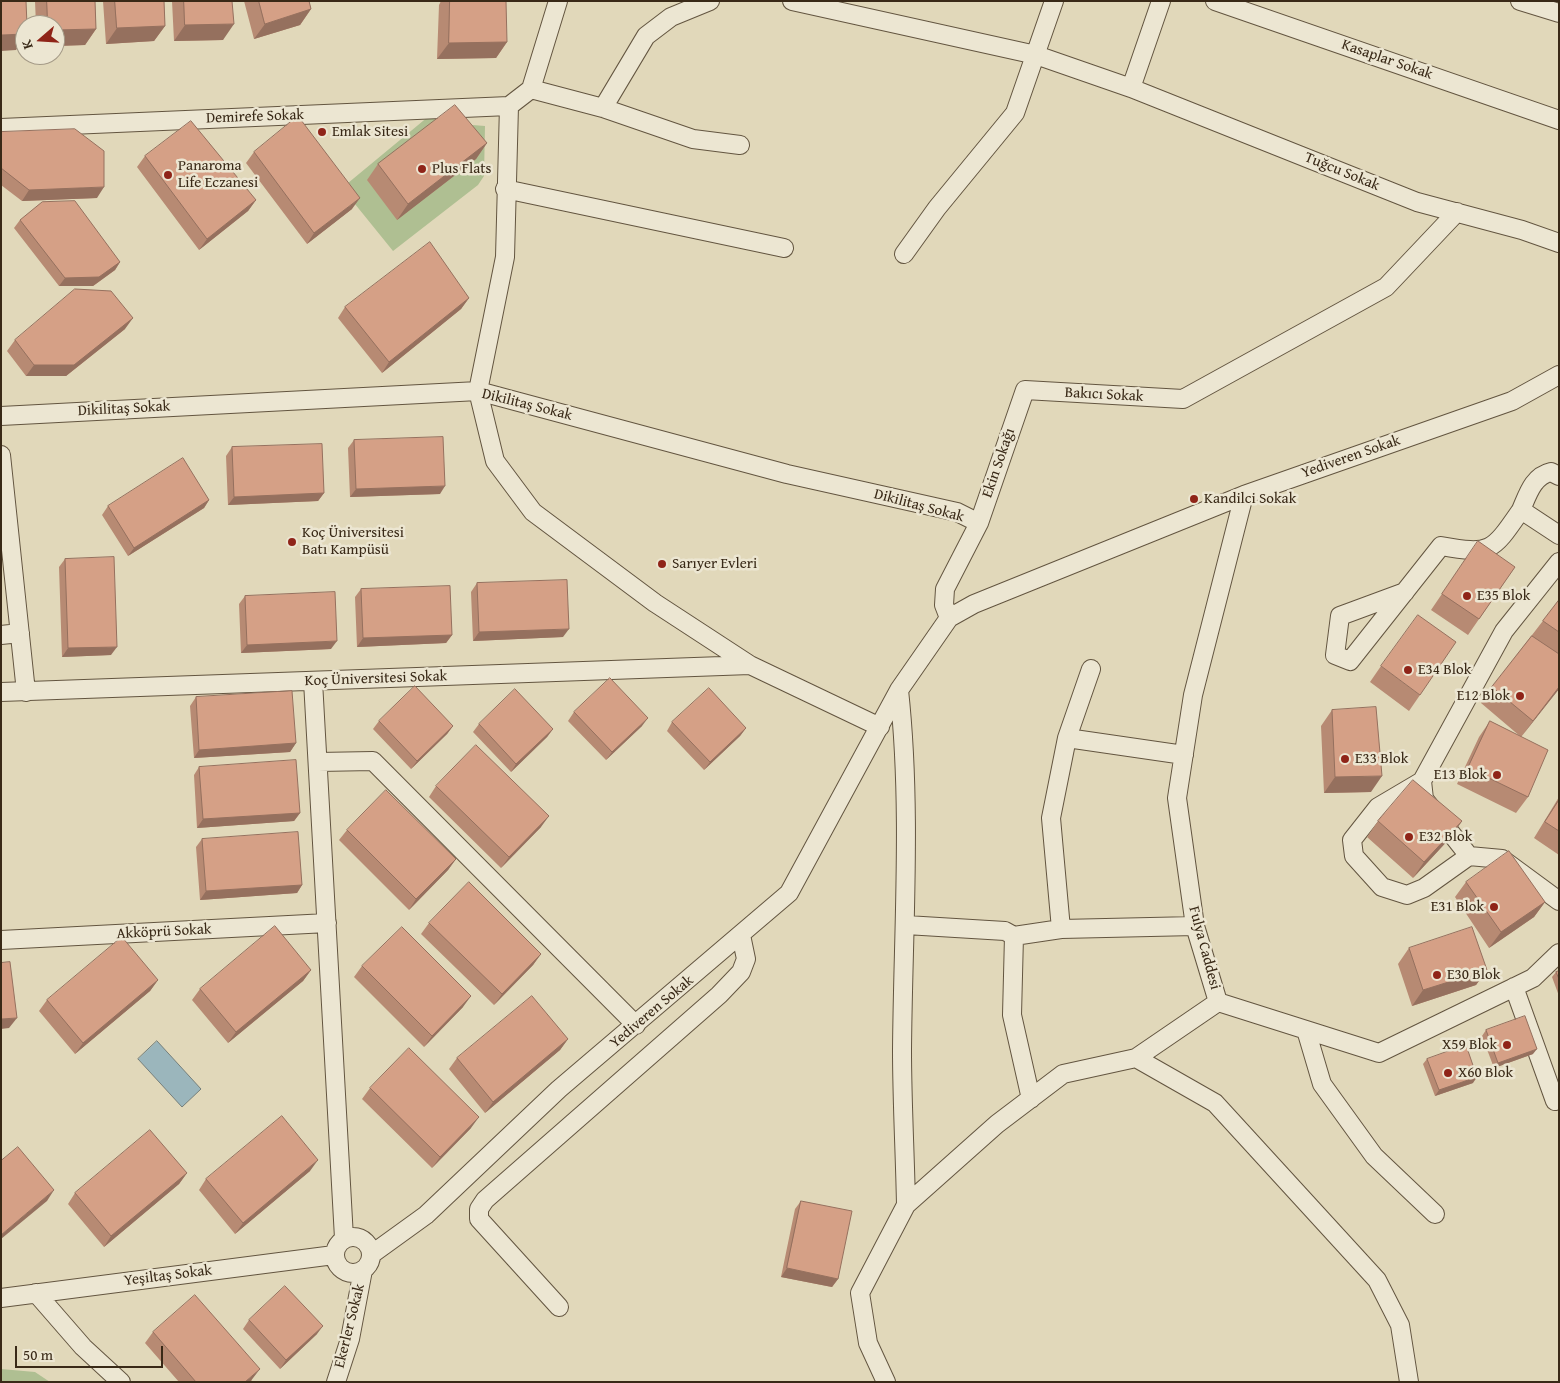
<!DOCTYPE html>
<html>
<head>
<meta charset="utf-8">
<style>
  body { margin:0 }
  #map { position:relative; width:1560px; height:1383px; overflow:hidden; background:#e1d8ba; font-family:"Gentium Book Plus",serif }
  canvas { display:block }
  .frame { position:absolute; inset:0; border:2px solid #392917; pointer-events:none }
  .north { position:absolute; left:15px; top:15px; width:50px; height:50px; box-sizing:border-box; background:#ece6d2; border:1px solid #a49a87; border-radius:50%; rotate:251deg; font-size:14px; font-weight:700; line-height:20px; text-align:center; color:#392917 }
  .north::after { content:''; display:block; margin:auto; width:18px; height:22px; background:#8f2418; clip-path:polygon(50% 0,100% 100%,50% 72%,0 100%) }
  .scale { position:absolute; left:15px; top:1346px; width:148px; height:22px; box-sizing:border-box; border:2px solid #392917; border-top:0; padding-left:6px; font-size:15px; line-height:18px; white-space:nowrap; color:#392917; -webkit-text-stroke:4px #ece6d2; paint-order:stroke }
</style>
</head>
<body>
<div id="map">
<canvas width="1560" height="1383"></canvas>
<div class="frame"></div>
<div class="north">K</div>
<div class="scale">50 m</div>
</div>
<script>
const c = document.querySelector('canvas').getContext('2d');
c.lineJoin = 'round';
function fillPath(path, color) { c.fillStyle = color; c.fill(path, 'evenodd'); }
function strokePath(path, color, width, dash) { c.strokeStyle = color; c.lineWidth = width; c.lineCap = dash ? 'butt' : 'round'; c.setLineDash(dash || []); c.stroke(path); }
function write(font, color, halo, rows, align = 'center') {
  c.font = font + ' "Gentium Book Plus",serif'; c.lineWidth = 5; c.setLineDash([]); c.textBaseline = 'middle'; c.strokeStyle = halo; c.fillStyle = color; for (const [text, x, y, turn = 0] of rows) {
    c.save(); c.translate(x, y); c.rotate((+turn || 0) * Math.PI / 180); c.textAlign = isNaN(turn) ? turn : align; if (halo) c.strokeText(text, 0, 0); c.fillText(text, 0, 0); c.restore();
  }
}
fillPath(new Path2D(`
  M429 116 460 118V124L485 126 484 176 478 185 393 251 342 188Z
  M1 1369 35 1372 50 1382H1Z`), '#afbf92');
const water = new Path2D(`
  M157 1041 201 1089 182 1107 138 1059Z`);
fillPath(water, '#9bb6bc');
strokePath(water, '#747e7a', 1);
const street = new Path2D(`
  M792 1 1036 55 1131 88 1417 202 1522 230 1559 243
  M1215 1 1559 120
  M1520 1 1559 13
  M1131 88 1161 1
  M531 89 558 1
  M603 108 646 36 671 17 710 1
  M1 128 509 106
  M740 145 693 139 603 108 531 89 509 106 505 257 478 391 495 461 533 512 655 603 750 665 880 727
  M505 189 784 248
  M904 254 937 208 1015 113 1054 1
  M1 416 478 391 787 474 957 512 979 523
  M1 455 26 692
  M1244 495 1193 695 1177 798 1195 926 1218 1002 1379 1053 1533 978 1559 953
  M1521 510C1528 494 1533 476 1551 472L1559 476
  M1559 562 1504 631 1422 781 1424 799 1469 856 1502 859 1559 901
  M1405 592 1340 616 1335 655 1350 661 1441 546C1491 555 1492 552 1521 510L1559 535
  M949 618 944 605 945 589 979 523 1025 390 1183 399 1386 287 1457 212
  M1 635 20 633
  M313 681 344 1238
  M899 690C912 810 903 930 902 1050 902 1101 905 1153 906 1205L997 1124 1063 1074 1136 1058 1218 1002
  M1 692 750 665
  M1067 738 1184 755
  M318 762 373 761 636 1025
  M1422 781 1378 807 1352 840 1354 856 1382 887 1407 895 1424 888 1469 856
  M906 925 1005 931 1014 936 1012 1015 1031 1099
  M1061 929 1195 926
  M1014 936 1061 929 1051 818 1067 738 1091 669
  M1 940 327 923
  M1514 987 1555 1101
  M1306 1030 1322 1084 1374 1156 1435 1214
  M1136 1058 1215 1103 1377 1280 1400 1325 1409 1382
  M335 1255a18 18 0 1 1 36 0a18 18 0 1 1-36 0Z
  M372 1254 426 1215 559 1089 789 893 899 690 949 618 974 604 1244 495 1512 401 1559 375
  M36 1293 83 1347 121 1382
  M1 1298 334 1255
  M559 1307 479 1219V1209L485 1200 719 995 741 972 746 959 741 935
  M336 1382 350 1339 363 1270
  M886 1382 868 1343 860 1293 906 1205`);
strokePath(street, '#635540', 20);
strokePath(street, '#ece6d2', 18);
fillPath(new Path2D(`
  M35 1H95L96 29 85 45 55 46V25H36Z
  M103 1H164L165 26 154 41 106 44Z
  M172 1H232L223 40 174 41Z
  M244 1H309L311 9 300 25 254 39Z
  M441 1H450L507 42 496 58 437 59 439 5Z
  M1 132 97 198 22 201 1 185Z
  M487 143 476 159 397 220 367 180 378 164Z
  M254 152 352 209 307 244 246 163Z
  M145 156 256 200 248 211 199 250 137 167Z
  M20 220 120 262 115 270 93 286H59L14 228Z
  M469 298 461 309 382 373 338 318 345 307Z
  M125 329 66 376H26L7 351 15 340Z
  M354 440 440 494 350 497 348 448Z
  M232 447 324 493 318 501 228 505 226 456Z
  M209 500 204 508 128 556 102 515 108 506Z
  M1467 557 1515 567 1468 635 1431 610Z
  M65 559 111 655 62 657 59 567Z
  M477 583 563 637 473 641 471 592Z
  M361 589 452 635 446 643 357 647 355 597Z
  M245 596 331 649 241 653 239 604Z
  M1559 600V689L1521 737 1528 797 1516 813 1457 784 1479 737 1490 721 1521 737 1481 703 1492 687Z
  M1381 666 1420 695 1409 711 1370 682Z
  M196 697 296 743 290 752 194 758 190 706Z
  M1332 710 1371 792 1324 793 1321 726Z
  M574 712 642 726 606 760 568 721Z
  M379 721 453 726 447 734 411 769 373 729Z
  M672 722 746 728 740 736 704 770 667 731Z
  M479 724 553 729 547 737 511 772 473 732Z
  M199 767 300 813 294 821 197 828 194 775Z
  M436 786 541 827 501 868 429 797Z
  M1559 797V855L1534 838Z
  M1378 821H1462L1451 837 1413 878 1367 837Z
  M347 830 456 859 448 870 409 910 339 840Z
  M202 839 302 885 297 893 200 900 196 847Z
  M1466 882 1545 902 1534 917 1489 948 1455 897Z
  M429 923 541 954 533 965 494 1005 421 934Z
  M1409 948 1487 970 1476 985 1412 1006 1398 964Z
  M362 966 463 1007 424 1047 354 977Z
  M311 970 303 981 228 1043 192 1000 200 989Z
  M1559 971V996L1552 977 1556 972Z
  M158 980 150 991 75 1054 39 1011 47 1000Z
  M1486 1030 1533 1054 1494 1068 1482 1036Z
  M568 1039 560 1050 485 1113 449 1069 457 1058Z
  M1427 1059 1473 1083 1435 1096 1423 1064Z
  M370 1088 471 1128 432 1168 362 1099Z
  M310 1171 235 1234 199 1190 206 1179Z
  M187 1173 179 1184 104 1247 68 1204 75 1193Z
  M801 1201 838 1279 832 1287 781 1277 795 1209Z
  M249 1320 317 1334 280 1369 243 1329Z
  M153 1332 252 1380 250 1382H179L145 1343Z`), '#b78a73');
fillPath(new Path2D(`
  M311 9 300 25 254 39 265 24Z
  M234 24 223 40 174 41 185 25Z
  M165 26 154 41 106 44 117 28Z
  M96 29 85 45 55 46V30Z
  M25 34V37L16 50 1 51V35Z
  M507 42 496 58 437 59 449 43Z
  M487 143 476 159 397 220 408 204Z
  M104 187 97 198 22 201 29 190Z
  M360 198 352 209 307 244 314 233Z
  M256 200 248 211 199 250 207 239Z
  M120 262 115 270 93 286H59L65 278Z
  M469 298 461 309 382 373 389 362Z
  M133 318 125 329 66 376H26L34 365Z
  M445 486 440 494 350 497 356 489Z
  M324 493 318 501 228 505 234 497Z
  M209 500 204 508 128 556 134 548Z
  M569 629 563 637 473 641 479 632Z
  M452 635 446 643 357 647 363 638Z
  M337 641 331 649 241 653 247 645Z
  M117 647 111 655 62 657 68 648Z
  M1559 687V689L1521 737 1533 721Z
  M648 718 642 726 606 760 612 752Z
  M453 726 447 734 411 769 417 761Z
  M746 728 740 736 704 770 710 762Z
  M553 729 547 737 511 772 516 764Z
  M296 743 290 752 194 758 199 750Z
  M1382 776 1371 792 1324 793 1335 777Z
  M300 813 294 821 197 828 203 819Z
  M549 816 541 827 501 868 509 857Z
  M1462 821 1451 837 1413 878 1424 862Z
  M456 859 448 870 409 910 416 899Z
  M302 885 297 893 200 900 206 891Z
  M1545 902 1534 917 1489 948 1501 932Z
  M541 954 533 965 494 1005 502 994Z
  M311 970 303 981 228 1043 236 1032Z
  M1487 970 1476 985 1412 1006 1423 990Z
  M158 980 150 991 75 1054 83 1043Z
  M471 996 463 1007 424 1047 432 1036Z
  M17 1018 9 1028 1 1029V1019Z
  M568 1039 560 1050 485 1113 493 1102Z
  M1537 1049 1533 1054 1494 1068 1498 1063Z
  M1477 1077 1473 1083 1435 1096 1439 1090Z
  M479 1117 471 1128 432 1168 440 1157Z
  M318 1160 310 1171 235 1234 243 1223Z
  M187 1173 179 1184 104 1247 111 1236Z
  M54 1190 47 1201 1 1239V1235Z
  M787 1268 838 1279 832 1287 781 1277Z
  M323 1326 317 1334 280 1369 286 1360Z
  M260 1369 250 1382H245Z`), '#95705e');
const building = new Path2D(`
  M1 1H26L27 25H25V34L1 35Z
  M47 1H95L96 29 55 30V25H48Z
  M115 1H164L165 26 117 28Z
  M184 1H232L234 24 185 25Z
  M259 1H309L311 9 265 24Z
  M450 1H506L507 42 449 43Z
  M455 105 487 143 408 204 378 164Z
  M298 116 360 198 314 233 254 152Z
  M191 121 256 200 207 239 145 156Z
  M75 129 104 151V187L29 190 1 168V132Z
  M75 201 120 262 99 277 65 278 20 220 42 202Z
  M430 242 469 298 389 362 345 307Z
  M75 289 111 291 133 318 74 365H34L15 340Z
  M443 437 445 486 356 489 354 440Z
  M322 444 324 493 234 497 232 447Z
  M183 458 209 500 134 548 108 506Z
  M1478 541 1515 567 1479 619 1442 594Z
  M114 557 117 647 68 648 65 559Z
  M567 580 569 629 479 632 477 583Z
  M450 586 452 635 363 638 361 589Z
  M335 592 337 641 247 645 245 596Z
  M1559 600V632L1543 621Z
  M1418 615 1456 642 1420 695 1381 666Z
  M1532 636 1559 654V687L1533 721 1492 687Z
  M610 678 648 718 612 752 574 712Z
  M415 686 453 726 417 761 379 721Z
  M709 688 746 728 710 762 672 722Z
  M515 689 553 729 516 764 479 724Z
  M292 691 296 743 199 750 196 697Z
  M1376 707 1382 776 1335 777 1332 710Z
  M1490 721 1548 750 1528 797 1468 768Z
  M476 745 549 816 509 857 436 786Z
  M296 760 300 813 203 819 199 767Z
  M1413 780 1462 821 1424 862 1378 821Z
  M386 790 456 859 416 899 347 830Z
  M1559 800V831L1545 822Z
  M298 832 302 885 206 891 202 839Z
  M1509 851 1545 902 1501 932 1466 882Z
  M469 882 541 954 502 994 429 923Z
  M275 926 311 970 236 1032 200 989Z
  M402 927 471 996 432 1036 362 966Z
  M1472 927 1487 970 1423 990 1409 948Z
  M122 937 158 980 83 1043 47 1000Z
  M10 962 17 1018 1 1019V963Z
  M1559 971V979L1556 972Z
  M532 996 568 1039 493 1102 457 1058Z
  M1525 1016 1537 1049 1498 1063 1486 1030Z
  M1466 1045 1477 1077 1439 1090 1427 1059Z
  M409 1048 479 1117 440 1157 370 1088Z
  M282 1116 318 1160 243 1223 206 1179Z
  M150 1130 187 1173 111 1236 75 1193Z
  M18 1147 54 1190 1 1235V1161Z
  M801 1201 852 1211 838 1279 787 1268Z
  M285 1286 323 1326 286 1360 249 1320Z
  M195 1295 260 1369 245 1382H196L153 1332Z`);
fillPath(building, '#d5a086');
strokePath(building, '#95705e', 1);
for (const [x, y, r, color] of [
  [322,132,5,"#8f2418"],
  [422,169,5,"#8f2418"],
  [168,175,5,"#8f2418"],
  [1194,499,5,"#8f2418"],
  [292,542,5,"#8f2418"],
  [662,564,5,"#8f2418"],
  [1467,596,5,"#8f2418"],
  [1408,670,5,"#8f2418"],
  [1520,696,5,"#8f2418"],
  [1345,759,5,"#8f2418"],
  [1497,775,5,"#8f2418"],
  [1409,837,5,"#8f2418"],
  [1494,907,5,"#8f2418"],
  [1437,975,5,"#8f2418"],
  [1507,1045,5,"#8f2418"],
  [1448,1073,5,"#8f2418"]
]) { const dot = new Path2D(); dot.arc(x, y, r, 0, 2 * Math.PI); c.fillStyle = color; c.fill(dot); strokePath(dot, '#ece6d2', 2); }
write('15px', '#392917', '#ece6d2', [
  ["Kasaplar Sokak",1387,60,19],
  ["Demirefe Sokak",255,117,-2],
  ["Tuğcu Sokak",1342,172,22],
  ["Bakıcı Sokak",1104,395,3],
  ["Dikilitaş Sokak",527,405,14],
  ["Dikilitaş Sokak",124,409,-3],
  ["Yediveren Sokak",1351,457,-19],
  ["Ekin Sokağı",999,463,-71],
  ["Dikilitaş Sokak",919,506,15],
  ["Koç Üniversitesi Sokak",376,679,-2],
  ["Akköprü Sokak",164,932,-3],
  ["Fulya Caddesi",1204,948,75],
  ["Yediveren Sokak",652,1012,-40],
  ["Yeşiltaş Sokak",168,1276,-7],
  ["Ekerler Sokak",350,1326,-76]
]);
write('15px', '#392917', '#ece6d2', [
  ["Emlak Sitesi",332,132],
  ["Panaroma",178,166],
  ["Life Eczanesi",178,183],
  ["Plus Flats",432,169],
  ["Kandilci Sokak",1204,499],
  ["Koç Üniversitesi",302,533],
  ["Batı Kampüsü",302,550],
  ["Sarıyer Evleri",672,564],
  ["E35 Blok",1477,596],
  ["E34 Blok",1418,670],
  ["E12 Blok",1510,696,"right"],
  ["E33 Blok",1355,759],
  ["E13 Blok",1487,775,"right"],
  ["E32 Blok",1419,837],
  ["E31 Blok",1484,907,"right"],
  ["E30 Blok",1447,975],
  ["X59 Blok",1497,1045,"right"],
  ["X60 Blok",1458,1073]
], 'left');
</script>
</body>
</html>
